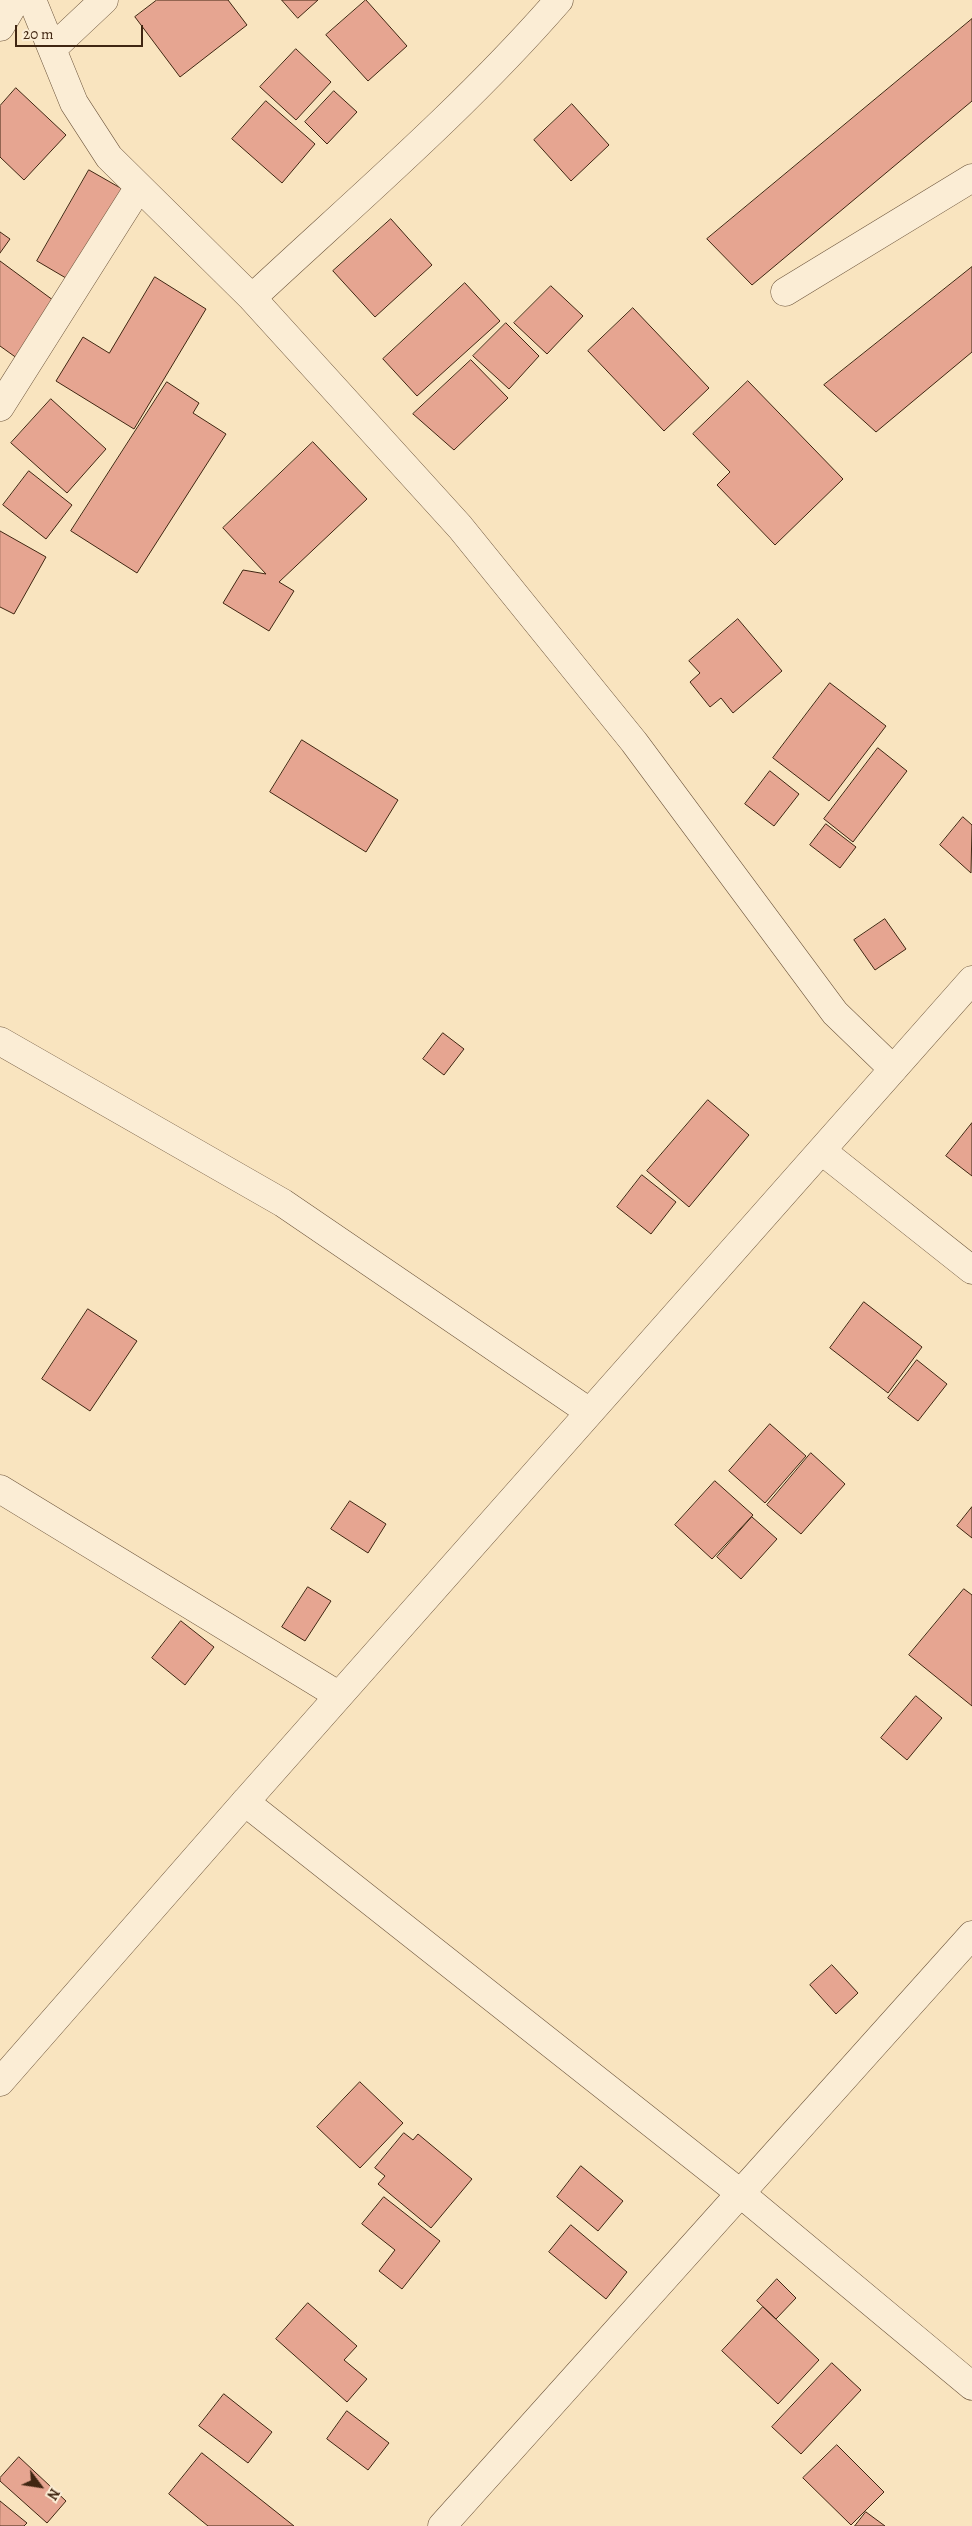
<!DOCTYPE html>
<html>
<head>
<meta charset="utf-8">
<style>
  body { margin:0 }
  #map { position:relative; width:972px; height:2526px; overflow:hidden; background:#f9e4bf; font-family:Alegreya,serif }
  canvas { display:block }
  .north { position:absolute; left:15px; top:2461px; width:50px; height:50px; -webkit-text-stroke:4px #fbedd5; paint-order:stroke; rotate:121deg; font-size:14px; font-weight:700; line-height:20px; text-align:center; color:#402612 }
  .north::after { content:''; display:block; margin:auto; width:18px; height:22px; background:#402612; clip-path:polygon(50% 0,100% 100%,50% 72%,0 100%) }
  .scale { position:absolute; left:15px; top:25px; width:128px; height:22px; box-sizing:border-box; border:2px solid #402612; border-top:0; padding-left:6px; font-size:15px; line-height:18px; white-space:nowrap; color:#402612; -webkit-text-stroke:4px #fbedd5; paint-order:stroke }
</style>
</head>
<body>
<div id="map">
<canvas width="972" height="2526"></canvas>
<div class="north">N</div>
<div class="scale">20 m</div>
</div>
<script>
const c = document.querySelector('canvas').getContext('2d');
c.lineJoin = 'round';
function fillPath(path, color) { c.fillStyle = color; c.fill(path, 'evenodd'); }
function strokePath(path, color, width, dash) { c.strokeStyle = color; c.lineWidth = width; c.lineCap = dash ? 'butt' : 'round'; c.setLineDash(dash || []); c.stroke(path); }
const building = new Path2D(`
  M157 0H228L247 25 180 77 135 17Z
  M282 0H318L298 18Z
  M366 0 407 46 368 81 326 35Z
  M972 19V101L752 285 707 239Z
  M296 49 331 82 296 120 260 87Z
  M16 88 66 135 24 180 0 157V106Z
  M334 91 357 112 327 144 305 122Z
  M266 101 315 144 282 183 232 139Z
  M572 104 609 145 571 181 534 140Z
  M89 170 124 190 71 281 37 261Z
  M391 219 432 265 375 317 333 271Z
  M0 232 10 239 0 253Z
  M0 261 61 306 21 361 0 346Z
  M972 267V352L876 432 824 385Z
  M155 277 206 309 134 429 56 381 83 337 109 353Z
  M465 283 500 321 417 396 383 359Z
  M551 286 583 316 547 354 514 323Z
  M633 308 709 388 664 431 588 351Z
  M506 323 539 356 509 389 473 356Z
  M471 360 508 398 454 450 413 414Z
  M748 381 843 479 775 545 717 485 730 472 693 434Z
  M167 382 199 403 193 413 226 434 137 573 71 531Z
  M51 399 106 449 67 493 11 443Z
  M313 442 367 499 279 582 294 591 269 631 223 603 243 570 266 574 223 528Z
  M29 471 72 505 46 539 3 505Z
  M0 531 46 557 14 614 0 607Z
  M738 619 782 671 733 713 721 698 710 707 690 682 700 673 689 661Z
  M830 683 886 726 829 801 773 758Z
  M302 740 398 800 366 852 270 792Z
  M878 748 907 771 853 842 824 819Z
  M770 771 799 794 774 826 745 804Z
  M963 817 972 825 971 873 940 845Z
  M826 824 856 847 840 868 810 845Z
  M885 919 906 949 875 970 854 940Z
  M443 1033 464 1049 444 1075 423 1059Z
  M708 1100 749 1135 689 1207 647 1171Z
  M972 1123V1176L946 1156Z
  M642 1175 676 1202 651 1234 617 1207Z
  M864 1302 922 1347 888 1393 830 1348Z
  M88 1309 137 1341 90 1411 42 1379Z
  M917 1360 947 1384 918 1421 888 1398Z
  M770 1424 806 1456 765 1503 729 1471Z
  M811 1453 845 1484 801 1534 767 1505Z
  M715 1481 753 1515 712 1559 675 1525Z
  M350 1501 386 1524 368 1553 331 1529Z
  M972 1507V1538L957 1526Z
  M752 1517 777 1539 741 1579 717 1557Z
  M308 1587 331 1601 305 1641 282 1627Z
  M964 1589 972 1595V1706L909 1655Z
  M181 1621 214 1647 185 1685 152 1658Z
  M916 1696 942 1718 907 1760 881 1738Z
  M832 1965 858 1993 836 2014 810 1985Z
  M360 2082 403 2123 360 2168 317 2127Z
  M404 2133 413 2140 418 2134 472 2179 431 2228 378 2184 385 2176 375 2168Z
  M581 2166 623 2201 598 2231 557 2197Z
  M384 2197 440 2241 402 2289 379 2271 395 2250 362 2224Z
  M571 2225 627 2272 606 2299 549 2252Z
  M777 2279 796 2298 776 2319 757 2301Z
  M308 2303 357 2346 344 2360 367 2379 347 2402 276 2339Z
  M763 2307 819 2360 778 2404 722 2351Z
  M832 2363 861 2390 801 2454 772 2427Z
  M224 2394 272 2432 248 2463 199 2426Z
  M347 2411 389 2443 368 2470 327 2439Z
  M837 2445 884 2492 851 2525 803 2478Z
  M202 2453 294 2526H208L169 2494Z
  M19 2457 66 2501 47 2523 0 2481V2478Z
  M0 2501 27 2523 24 2526H0Z
  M866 2512 885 2526H855Z`);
fillPath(building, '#e6a591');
strokePath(building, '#402612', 1);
const minor = new Path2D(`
  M32 0 74 103 109 157 252 298 460 527 634 742 835 1013 893 1069
  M0 27 16 0
  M53 48 104 0
  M785 292 972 178
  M252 298C356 201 465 108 559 0
  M0 407 139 187
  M0 1041 283 1203 588 1411
  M822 1151 972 1270
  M0 1489 338 1695
  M245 1802 740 2193 972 2386
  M442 2526 972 1935`);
const tertiary = new Path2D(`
  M0 2082C322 1713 646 1346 972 980`);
strokePath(minor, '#6e563d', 29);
strokePath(tertiary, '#6e563d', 29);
strokePath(minor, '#fbedd5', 28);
strokePath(tertiary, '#fbedd5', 28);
</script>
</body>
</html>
